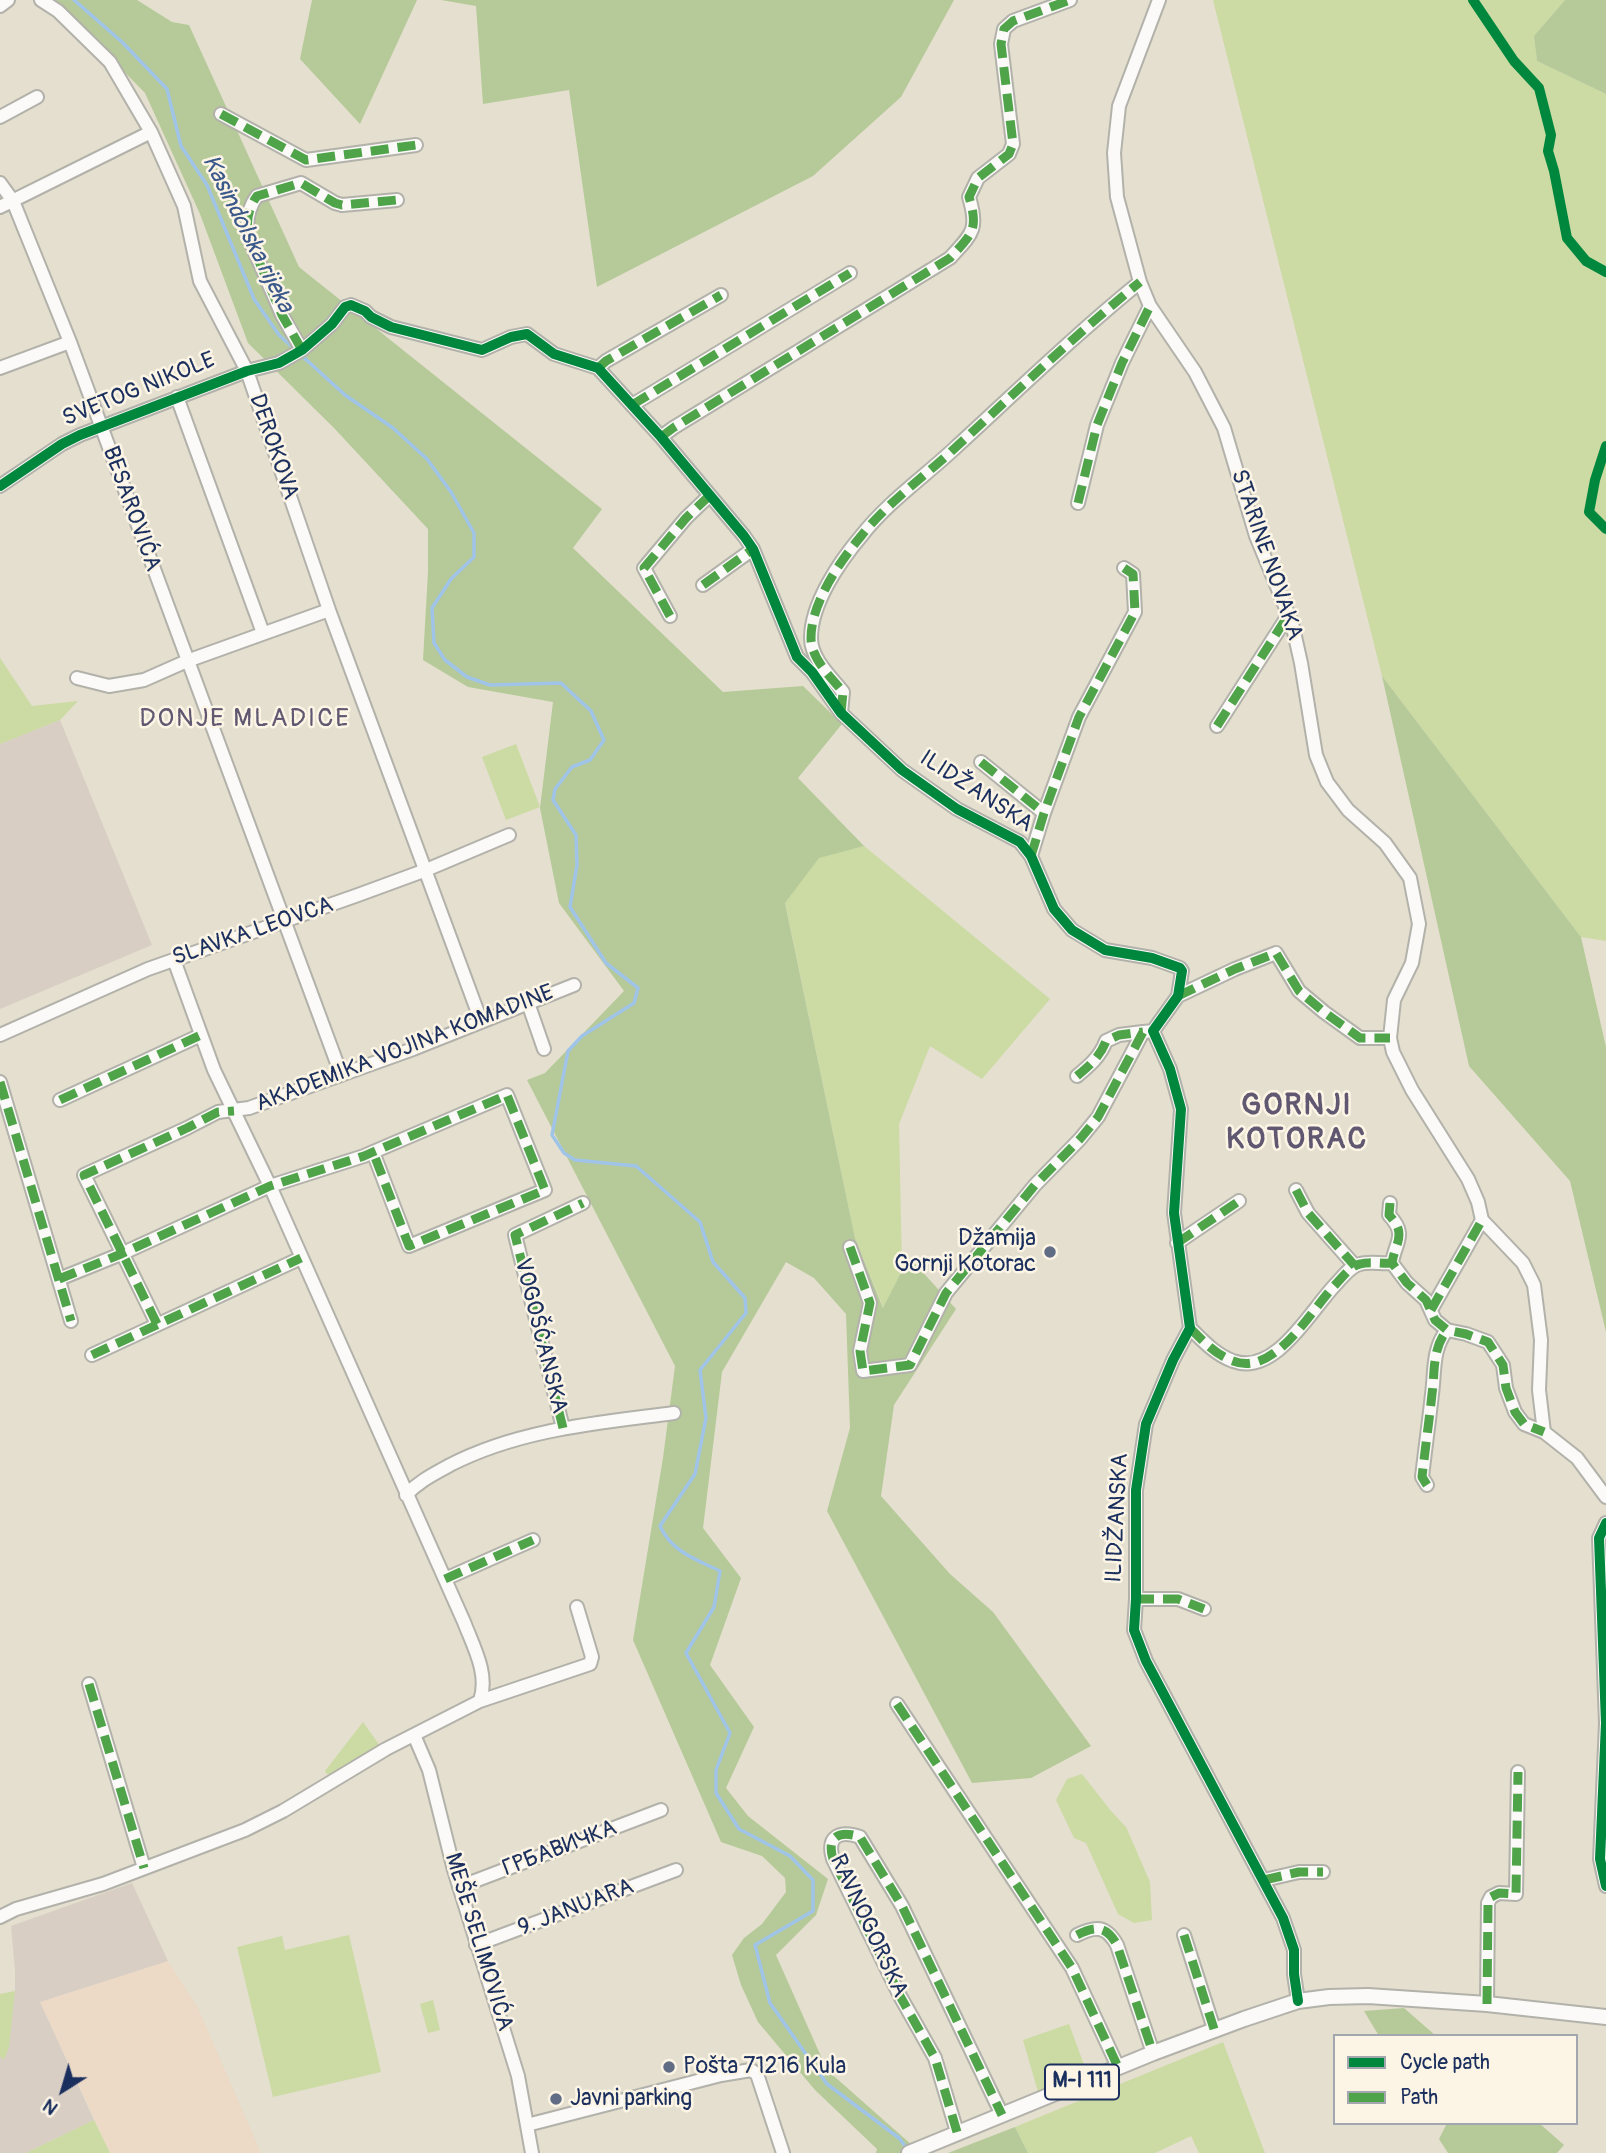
<!DOCTYPE html>
<html>
<head>
<meta charset="utf-8">
<style>
  body { margin:0 }
  #map { position:relative; width:1606px; height:2153px; overflow:hidden; background:#e4dfce; font-family:Pangolin,sans-serif }
  canvas { display:block }
  .legend { position:absolute; left:1333px; top:2034px; width:245px; height:91px; box-sizing:border-box; background:#fcf5e5; border:2px solid #a2a6af; margin:0; padding:9px 12px; list-style:none; font-size:21px; color:#1b2f5e }
  .legend li { display:flex; align-items:center; gap:14px; height:35px }
  .legend b { width:35px; border:2px solid #a2a6af }
  .north { position:absolute; left:28px; top:2055px; width:70px; height:70px; -webkit-text-stroke:5px #fcf5e5; paint-order:stroke; rotate:217deg; font-size:19px; font-weight:700; line-height:28px; text-align:center; color:#1b2f5e }
  .north::after { content:''; display:block; margin:auto; width:24px; height:32px; background:#1b2f5e; clip-path:polygon(50% 0,100% 100%,50% 72%,0 100%) }
</style>
</head>
<body>
<div id="map">
<canvas width="1606" height="2153"></canvas>
<ul class="legend">
<li><b style="height:9px;background:#00873e"></b>Cycle path</li>
<li><b style="height:9px;background:#4fa44a"></b>Path</li>
</ul>
<div class="north">N</div>
</div>
<script>
const c = document.querySelector('canvas').getContext('2d');
c.lineJoin = 'round';
function fillPath(path, color) { c.fillStyle = color; c.fill(path, 'evenodd'); }
function strokePath(path, color, width, dash) { c.strokeStyle = color; c.lineWidth = width; c.lineCap = dash ? 'butt' : 'round'; c.setLineDash(dash || []); c.stroke(path); }
function write(font, color, halo, rows, align = 'center') {
  c.font = font + ' Pangolin,sans-serif'; c.lineWidth = 5; c.setLineDash([]); c.textBaseline = 'middle'; c.strokeStyle = halo; c.fillStyle = color; for (const [text, x, y, turn = 0] of rows) {
    c.save(); c.translate(x, y); c.rotate((+turn || 0) * Math.PI / 180); c.textAlign = isNaN(turn) ? turn : align; if (halo) c.strokeText(text, 0, 0); c.fillText(text, 0, 0); c.restore();
  }
}
fillPath(new Path2D(`
  M168 1961 198 2008 261 2153H110L40 2002Z`), '#ecd9c6');
fillPath(new Path2D(`
  M60 720 152 945 0 1009V744Z
  M132 1883 168 1961 40 2002 94 2120 26 2153H0V2056L4 2059 15 1991V1970L11 1926Z`), '#d8cec4');
fillPath(new Path2D(`
  M1213 0H1565L1534 36 1537 61 1606 94V941L1581 937 1382 676Z
  M0 658 32 706 78 701 60 720 0 744Z
  M516 744 540 807 506 820 482 757Z
  M864 846 1050 999 982 1079 930 1046 899 1124 902 1271 884 1309 855 1238 785 902 819 857Z
  M363 1722 380 1746 332 1775 327 1774 325 1771Z
  M1082 1774 1111 1811 1126 1827 1150 1882 1152 1920 1134 1923 1118 1914 1086 1843 1074 1838 1056 1800 1067 1779Z
  M349 1935 381 2072 273 2097 237 1947 282 1936 285 1950Z
  M15 1991 9 2047 4 2060 0 2056V1994Z
  M433 2000 440 2030 428 2033 420 2004Z
  M1069 2024 1086 2070 1038 2092 1023 2040Z
  M1223 2042 1265 2153H1199L1191 2136 1155 2153H1028L1015 2127Z
  M94 2120 110 2153H26Z`), '#cbdba3');
fillPath(new Path2D(`
  M49 0H137L172 22 189 25 299 267 602 509 573 548 723 692 803 686 842 724 798 778 864 846 819 858 785 903 855 1238 883 1308 909 1257 956 1309 894 1405 881 1496 950 1574 993 1612 1091 1746 1031 1778 972 1783 827 1511 850 1428 846 1314 814 1278 786 1262 722 1372 703 1528 741 1578 710 1665 754 1727 726 1788 748 1816 828 1879 816 1915 776 1955 827 2070 921 2153H876L877 2149 815 2090 758 2022 741 1985 732 1955 744 1938 762 1924 786 1892 785 1878 762 1856 721 1842 633 1640 663 1458 675 1366 527 1080 545 1073 624 991 559 903 540 808 553 702 468 687 423 660 428 572V529L334 428 248 343 200 214 145 93 62 8Z
  M312 0H417L360 124 300 59Z
  M441 0H954L901 97 813 176 597 287 569 90 483 104 476 6Z
  M1565 0H1606V94L1537 61 1534 36Z
  M1382 676 1581 937 1606 1047V1332L1570 1181 1469 1066Z
  M1404 2008 1436 2036H1379L1364 2011Z
  M1447 2123H1539L1564 2145 1557 2153H1448L1439 2139Z
  M1015 2127 1028 2153H948Z`), '#b6ca99');
strokePath(new Path2D(`
  M74 0 122 42 167 89 181 146 207 185 254 299 279 335 345 395 393 428 427 459 451 492 474 533V557L451 579 432 608 434 643 445 660 467 677 490 685 561 683 591 711 604 740 590 760 572 767 555 789 553 800 576 835 577 865 570 907 606 963 638 988 634 1003 582 1036 568 1051 552 1135 564 1153 575 1160 636 1166 700 1222 713 1262 745 1298 746 1313 700 1370 706 1418 695 1474 660 1526C672 1552 695 1559 720 1571L714 1607 686 1653 730 1733 716 1770V1793L739 1829 790 1856 813 1880V1911L755 1945 770 2003 827 2084 899 2138 908 2150`), '#a0c4e7', 3.5);
const minor = new Path2D(`
  M41 0 58 11 110 62 151 132 184 206 200 281 247 371 329 610 481 1021
  M1159 0 1119 106 1114 153 1117 197 1140 282 1150 306 1195 372 1224 428 1256 536 1292 623 1301 663 1316 755 1327 782 1348 810 1385 843 1410 878 1419 924 1412 963 1394 1000 1390 1038 1393 1052 1412 1090 1468 1179 1478 1202 1482 1220 1523 1263 1534 1285 1541 1340 1539 1390 1544 1432
  M0 6 8 0
  M221 114 306 160 416 145
  M0 117 37 97
  M0 183 13 201 70 342 341 1074
  M0 207 151 132
  M302 350 282 315 248 236C246 222 248 208 257 196L301 183 335 203 342 205 397 200
  M0 368 70 342
  M598 368 606 361 721 295
  M177 397 263 633
  M632 405 850 273
  M661 437 673 428 950 258C972 234 979 230 969 197L978 178 1009 154 1013 144 1001 44 1004 29 1013 21 1070 0
  M0 486 62 444 80 435 247 371 279 363 302 350 332 324 345 307 351 305 365 311 371 317 391 327 482 350 511 337 527 334 554 354 598 368 661 437 744 536 753 549 797 657 812 672 841 713 902 770 957 809 1020 842 1031 856 1054 909 1072 930 1105 950 1152 958 1180 968 1182 971 1178 996 1153 1031 1170 1069 1181 1109 1174 1213 1190 1328 1173 1360 1146 1424 1136 1490V1599L1134 1630 1146 1661 1283 1918 1294 1950V1974L1298 2001
  M1078 503 1097 425 1122 363 1150 306
  M703 585 753 549
  M670 616 644 568 686 518 709 496
  M77 678 109 686 144 680 187 661 329 610
  M841 713 843 692C831 677 811 659 811 638 811 603 840 561 862 535 888 502 924 477 955 448 1016 392 1076 334 1140 282
  M1217 726 1289 614
  M981 762 1044 813
  M1031 856 1044 813 1079 717 1135 612 1133 574 1124 568
  M1178 996 1235 969 1276 953 1299 991 1324 1012 1360 1038H1390
  M528 1003 544 1049
  M0 1035 148 969 358 895 426 870 509 835
  M1077 1076C1089 1066 1100 1057 1106 1041L1119 1035 1143 1032
  M0 1082 71 1321
  M60 1100 201 1035
  M1296 1190 1308 1213 1355 1266
  M1390 1203 1389 1215C1408 1235 1395 1242 1392 1263
  M1177 1243 1239 1201
  M850 1247 870 1303 860 1351 863 1371 910 1365 946 1293 1035 1185 1080 1139 1098 1117 1143 1032 1153 1031
  M59 1279 121 1254 270 1186 364 1156 373 1152 507 1095 545 1190 409 1246 373 1152
  M1431 1310 1482 1220
  M157 1324 84 1175 187 1128 218 1112 249 1108 413 1049 574 985
  M1190 1328C1203 1341 1216 1355 1233 1361 1275 1377 1311 1310 1335 1285 1342 1278 1350 1266 1360 1264 1369 1261 1382 1264 1392 1263L1407 1283 1426 1300 1435 1320 1447 1330 1466 1334 1488 1342 1503 1365 1506 1388 1515 1412 1524 1424 1544 1432 1577 1458 1606 1497
  M92 1355 301 1258
  M563 1428 515 1235 583 1203
  M1427 1485 1422 1477C1425 1450 1429 1422 1432 1394 1435 1372 1432 1349 1447 1330
  M406 1495C419 1481 434 1474 450 1465 520 1429 598 1423 674 1413
  M1606 1523 1599 1538 1606 1723 1600 1859 1606 1886
  M445 1579 533 1540
  M1136 1599H1178L1204 1609
  M89 1684 144 1868
  M480 1701 590 1664 592 1657 577 1607
  M897 1704 1072 1968 1118 2067
  M414 1735 429 1770 454 1870 518 2076 532 2153
  M1264 1880 1299 1872H1323
  M459 1887 661 1810
  M0 1917 16 1909 103 1884 245 1830 283 1811 386 1749 480 1701C489 1674 474 1648 464 1622L270 1186 214 1070 174 960
  M1077 1935C1095 1926 1106 1925 1117 1945L1153 2053
  M1184 1935 1214 2029
  M476 1945 676 1870
  M1487 2004 1488 1903 1491 1897 1499 1893 1516 1894 1518 1772
  M527 2125 721 2075 751 2070 757 2074 783 2153
  M957 2132 935 2058 900 1996 833 1859C826 1836 840 1830 860 1837L902 1906 1002 2115`);
const major = new Path2D(`
  M909 2153 1153 2053 1244 2019 1298 2001 1329 1997 1368 1996 1487 2004 1606 2017`);
strokePath(minor, '#b2b1aa', 16);
strokePath(major, '#b2b1aa', 18);
strokePath(minor, '#fbfaf8', 12);
strokePath(major, '#fbfaf8', 14);
strokePath(new Path2D(`
  M221 114 306 160 416 145
  M302 350 282 315 248 236C246 222 248 208 257 196L301 183 335 203 342 205 397 200
  M598 368 606 361 721 295
  M632 405 850 273
  M661 437 673 428 950 258C972 234 979 230 969 197L978 178 1009 154 1013 144 1001 44 1004 29 1013 21 1070 0
  M1078 503 1097 425 1122 363 1150 306
  M703 585 753 549
  M670 616 644 568 686 518 709 496
  M841 713 843 692C831 677 811 659 811 638 811 603 840 561 862 535 888 502 924 477 955 448 1016 392 1076 334 1140 282
  M1217 726 1289 614
  M981 762 1044 813
  M1031 856 1044 813 1079 717 1135 612 1133 574 1124 568
  M1178 996 1235 969 1276 953 1299 991 1324 1012 1360 1038H1390
  M1077 1076C1089 1066 1100 1057 1106 1041L1119 1035 1143 1032
  M0 1082 71 1321
  M60 1100 201 1035
  M1296 1190 1308 1213 1355 1266
  M1390 1203 1389 1215C1408 1235 1395 1242 1392 1263
  M1177 1243 1239 1201
  M850 1247 870 1303 860 1351 863 1371 910 1365 946 1293 1035 1185 1080 1139 1098 1117 1143 1032 1153 1031
  M59 1279 121 1254 270 1186 364 1156 373 1152 507 1095 545 1190 409 1246 373 1152
  M1431 1310 1482 1220
  M157 1324 84 1175 187 1128 218 1112 234 1111
  M1190 1328C1203 1341 1216 1355 1233 1361 1275 1377 1311 1310 1335 1285 1342 1278 1350 1266 1360 1264 1369 1261 1382 1264 1392 1263L1407 1283 1426 1300 1435 1320 1447 1330 1466 1334 1488 1342 1503 1365 1506 1388 1515 1412 1524 1424 1544 1432
  M92 1355 301 1258
  M563 1428 515 1235 583 1203
  M1427 1485 1422 1477C1425 1450 1429 1422 1432 1394 1435 1372 1432 1349 1447 1330
  M445 1579 533 1540
  M1136 1599H1178L1204 1609
  M89 1684 144 1868
  M897 1704 1072 1968 1118 2067
  M1264 1880 1299 1872H1323
  M1077 1935C1095 1926 1106 1925 1117 1945L1153 2053
  M1184 1935 1214 2029
  M1487 2004 1488 1903 1491 1897 1499 1893 1516 1894 1518 1772
  M957 2132 935 2058 900 1996 833 1859C826 1836 840 1830 860 1837L902 1906 1002 2115`), '#4fa44a', 9, [18, 9]);
strokePath(new Path2D(`
  M1473 0 1514 61 1539 88 1551 135 1548 151 1554 171 1567 238 1586 261 1606 272
  M1606 446 1595 480 1589 512 1606 529
  M0 486 62 444 80 435 247 371 279 363 302 350 332 324 345 307 351 305 365 311 371 317 391 327 482 350 511 337 527 334 554 354 598 368 661 437 744 536 753 549 797 657 812 672 841 713 902 770 957 809 1020 842 1031 856 1054 909 1072 930 1105 950 1152 958 1180 968 1182 971 1178 996 1153 1031 1170 1069 1181 1109 1174 1213 1190 1328 1173 1360 1146 1424 1136 1490V1599L1134 1630 1146 1661 1283 1918 1294 1950V1974L1298 2001
  M1606 1523 1599 1538 1606 1723 1600 1859 1606 1886`), '#00873e', 10);
for (const [x, y, r, color] of [
  [1050,1252,7,"#616d85"],
  [669,2067,7,"#616d85"],
  [556,2099,7,"#616d85"]
]) { const dot = new Path2D(); dot.arc(x, y, r, 0, 2 * Math.PI); c.fillStyle = color; c.fill(dot); strokePath(dot, '#fcf5e5', 2.5); }
for (const [x, y, w] of [
  [1082,2082,74]
]) { const box = new Path2D(); box.roundRect(x - w / 2, y - 17.5, w, 35, 5); c.fillStyle = '#fcf5e5'; c.fill(box); strokePath(box, '#1b2f5e', 2); }
write('bold 21px', '#1b2f5e', null, [
  ["M-I 111",1082,2082]
]);
write('23px', '#1b2f5e', '#fcf5e5', [
  ["SVETOG NIKOLE",139,390,-22],
  ["DEROKOVA",273,447,71],
  ["BESAROVIĆA",131,509,70],
  ["STARINE NOVAKA",1266,555,71],
  ["ILIDŽANSKA",976,792,33],
  ["SLAVKA LEOVCA",253,932,-19],
  ["AKADEMIKA VOJINA KOMADINE",405,1049,-21],
  ["VOGOŠĆANSKA",540,1336,76],
  ["ILIDŽANSKA",1118,1518,-87],
  ["ГРБАВИЧКА",560,1849,-21],
  ["9. JANUARA",576,1908,-21],
  ["RAVNOGORSKA",868,1926,65],
  ["MEŠE SELIMOVIĆA",478,1942,73]
]);
write('23px', '#1b2f5e', '#fcf5e5', [
  ["Džamija",1036,1239,"right"],
  ["Gornji Kotorac",1036,1265,"right"],
  ["Pošta 71216 Kula",683,2067],
  ["Javni parking",570,2099]
], 'left');
write('italic 24px', '#3a588a', '#fcf5e5', [
  ["Kasindolska rijeka",247,234,63]
]);
c.letterSpacing = '2px';
write('26px', '#605771', '#fcf5e5', [
  ["DONJE MLADICE",245,719]
]);
c.letterSpacing = '0px';
c.letterSpacing = '2px';
write('bold 30px', '#605771', '#fcf5e5', [
  ["GORNJI",1297,1106],
  ["KOTORAC",1297,1140]
]);
c.letterSpacing = '0px';
</script>
</body>
</html>
